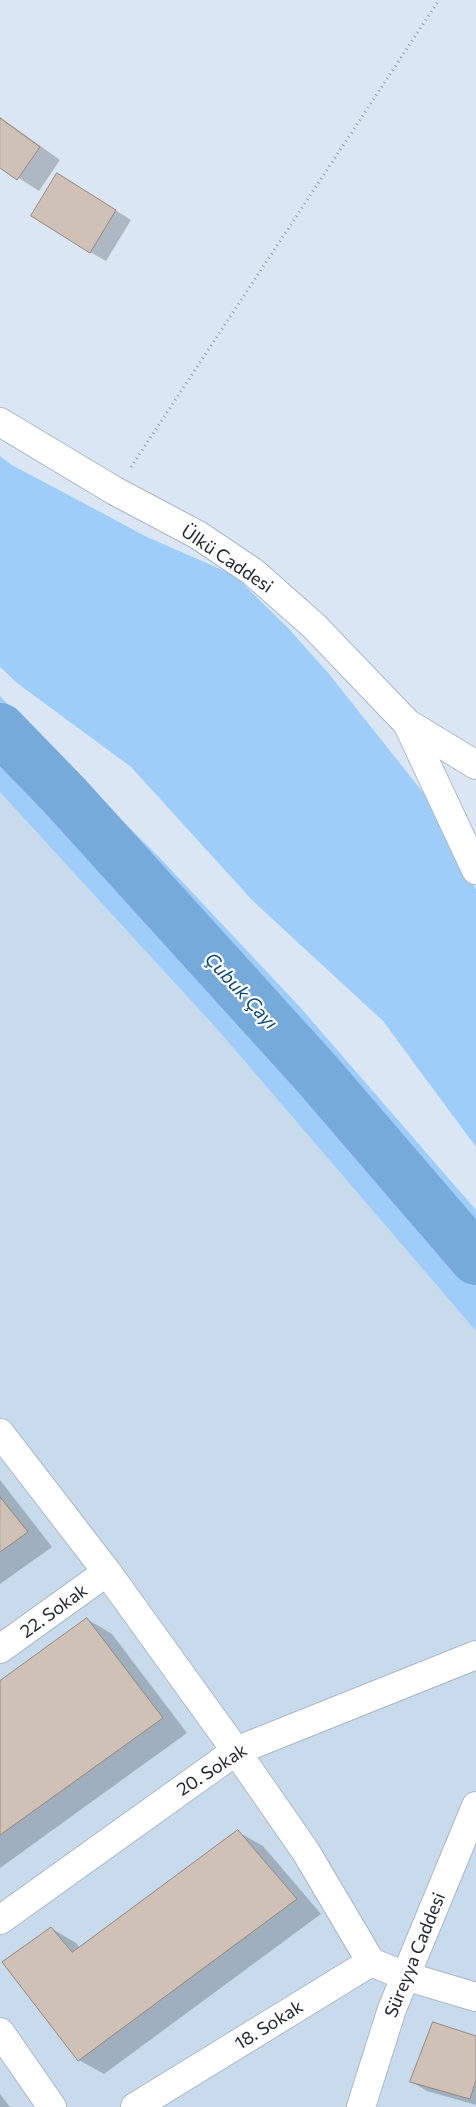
<!DOCTYPE html>
<html>
<head>
<meta charset="utf-8">
<style>
  body { margin:0 }
  canvas { display:block; background:#dae6f3 }
</style>
</head>
<body>
<canvas width="476" height="2107"></canvas>
<script>
const c = document.querySelector('canvas').getContext('2d');
c.lineJoin = 'round';
function fillPath(path, color) { c.fillStyle = color; c.fill(path, 'evenodd'); }
function strokePath(path, color, width, dash) { c.strokeStyle = color; c.lineWidth = width; c.lineCap = dash ? 'butt' : 'round'; c.setLineDash(dash || []); c.stroke(path); }
function write(font, color, halo, rows, align = 'center') {
  c.font = font + ' Commissioner,sans-serif'; c.lineWidth = 4.5; c.setLineDash([]); c.textBaseline = 'middle'; c.strokeStyle = halo; c.fillStyle = color; for (const [text, x, y, turn = 0] of rows) {
    c.save(); c.translate(x, y); c.rotate((+turn || 0) * Math.PI / 180); c.textAlign = isNaN(turn) ? turn : align; if (halo) c.strokeText(text, 0, 0); c.fillText(text, 0, 0); c.restore();
  }
}
fillPath(new Path2D(`
  M0 781 476 1307V2107H0Z`), '#c8dbed');
fillPath(new Path2D(`
  M0 456 12 465 147 537 234 575 289 629 329 674 429 800 460 851 476 890V1147L383 1021 253 901 131 767 17 683 0 667Z
  M0 696 62 761 159 857 299 1006 476 1210V1331L218 1030 0 792Z`), '#9fcdf9');
fillPath(new Path2D(`
  M0 117 60 160 39 191 0 166Z
  M74 184 131 220 106 261 90 252Z
  M0 1480 52 1547 0 1584Z
  M87 1619 112 1634 187 1733 0 1868V1682Z
  M238 1832 263 1846 321 1914 104 2074 79 2060 51 1928 76 1943 80 1948Z
  M476 2037V2105L427 2091 412 2082Z
  M0 2094 10 2107H0Z`), '#0003');
strokePath(new Path2D(`
  M0 729 64 795 316 1073 476 1259`), '#75aadb', 52);
const building = new Path2D(`
  M0 118 40 147 17 180 0 168Z
  M57 173 116 210 90 253 31 216Z
  M0 1497 28 1532 0 1552Z
  M87 1618 163 1718 0 1835V1681Z
  M238 1830 297 1899 78 2061 2 1962 51 1927 72 1952Z
  M433 2022 476 2036V2080L470 2099 410 2082Z`);
fillPath(building, '#d0c1b7');
strokePath(building, '#95877d', 1);
const minor = new Path2D(`
  M0 422 115 491 198 535 253 572 314 626 407 723 476 765
  M407 723 476 870
  M0 1433 107 1572 236 1751 306 1852 371 1962
  M0 1649 107 1572
  M0 1920 236 1751 476 1655
  M0 2032 52 2107
  M135 2107 371 1962 405 1976 476 1997
  M361 2107 392 2009 476 1806`);
strokePath(minor, '#abb8c4', 30);
strokePath(new Path2D(`
  M131 467 439 0`), '#959ea8', 3, [1, 4]);
strokePath(minor, '#fff', 28);
write('18px', '#21262b', '#fff', [
  ["Ülkü Caddesi",227,559,34],
  ["22. Sokak",54,1611,-36],
  ["20. Sokak",212,1770,-33],
  ["Süreyya Caddesi",415,1955,-68],
  ["18. Sokak",269,2025,-32]
]);
write('italic 19px', '#0d4978', '#fff', [
  ["Çubuk Çayı",241,991,47]
]);
</script>
</body>
</html>
